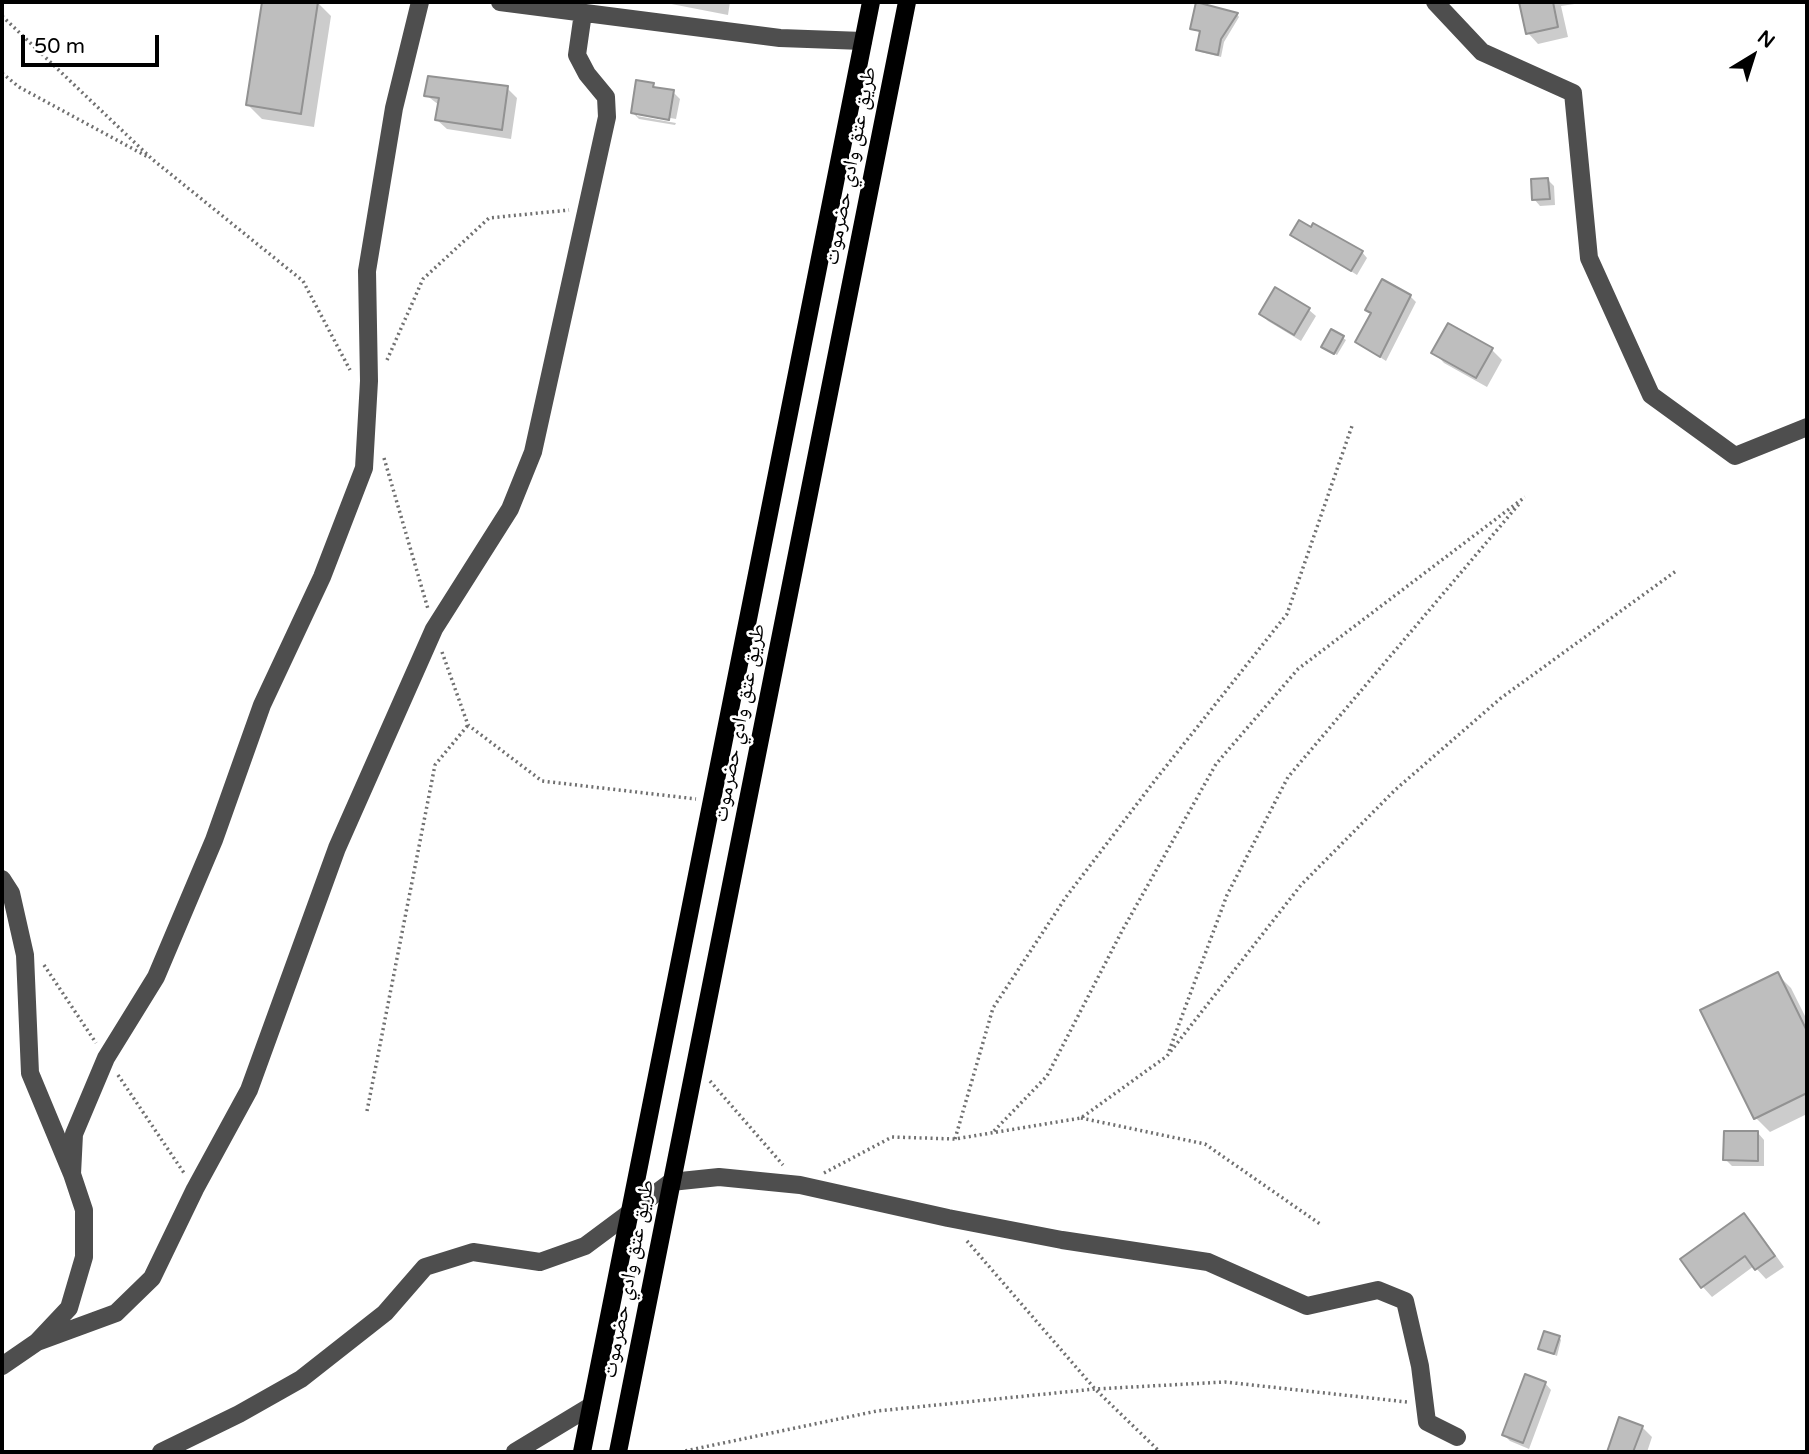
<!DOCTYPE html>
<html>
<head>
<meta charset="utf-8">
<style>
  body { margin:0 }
  #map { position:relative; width:1809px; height:1454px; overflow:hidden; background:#fff; font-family:"Varela Round",sans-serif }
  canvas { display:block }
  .frame { position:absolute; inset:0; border:4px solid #000; pointer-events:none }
  .north { position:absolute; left:1718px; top:21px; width:70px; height:70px; -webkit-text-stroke:5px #fff; paint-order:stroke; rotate:38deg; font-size:19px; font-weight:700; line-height:28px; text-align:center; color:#000 }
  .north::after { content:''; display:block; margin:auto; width:24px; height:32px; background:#000; clip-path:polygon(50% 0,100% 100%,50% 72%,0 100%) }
  .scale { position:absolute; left:21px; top:35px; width:138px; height:32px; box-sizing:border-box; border:4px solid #000; border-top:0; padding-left:9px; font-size:21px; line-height:24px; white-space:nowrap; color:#000; -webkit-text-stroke:5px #fff; paint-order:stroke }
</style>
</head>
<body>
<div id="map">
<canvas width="1809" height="1454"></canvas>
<div class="frame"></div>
<div class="north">N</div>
<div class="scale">50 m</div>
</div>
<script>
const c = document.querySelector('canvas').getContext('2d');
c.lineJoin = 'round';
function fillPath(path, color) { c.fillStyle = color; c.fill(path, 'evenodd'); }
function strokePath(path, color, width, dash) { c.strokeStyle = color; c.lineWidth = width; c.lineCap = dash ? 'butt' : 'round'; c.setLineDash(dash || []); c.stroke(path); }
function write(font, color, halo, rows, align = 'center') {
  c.font = font + ' "Varela Round","Noto Naskh Arabic",sans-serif'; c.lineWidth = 5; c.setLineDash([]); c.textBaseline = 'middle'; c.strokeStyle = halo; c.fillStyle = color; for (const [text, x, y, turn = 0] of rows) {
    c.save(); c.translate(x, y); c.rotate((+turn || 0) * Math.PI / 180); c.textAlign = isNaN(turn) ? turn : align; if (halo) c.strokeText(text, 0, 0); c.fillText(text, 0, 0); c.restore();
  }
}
fillPath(new Path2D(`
  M264 2H317L331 16 314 127 262 119 248 105Z
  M661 2H730L728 15Z
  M1518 2H1588L1561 6 1568 37 1538 44 1528 33 1521 4Z
  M1237 14 1239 17 1224 42 1221 57 1201 52 1198 50 1201 33 1192 28Z
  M653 85 657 89 673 92 680 99 676 119 637 112V116L676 123 675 125 639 119 632 112Z
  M507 88 517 98 511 139 447 129 437 120 439 105 426 95Z
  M1548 180 1554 186 1555 205 1540 206 1534 199Z
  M1292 234 1362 252 1367 258 1357 275Z
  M1383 282 1410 296 1416 302 1386 361 1357 342 1372 315 1368 310Z
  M1309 310 1316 316 1301 341 1268 321 1261 314Z
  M1343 338 1346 340 1337 355 1326 349Z
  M1492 350 1502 360 1487 387 1444 363 1434 352Z
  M1777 974 1791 988 1807 1020V1114L1770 1132 1756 1118 1702 1011Z
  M1758 1133 1764 1140V1166H1732L1725 1159Z
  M1744 1215 1754 1225 1784 1267 1766 1279 1754 1266 1712 1297 1702 1286Z
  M1559 1337 1561 1340 1557 1356 1540 1349Z
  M1545 1383 1551 1390 1529 1449 1510 1441 1504 1435Z
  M1620 1419 1642 1427 1652 1437 1647 1452H1609Z`), '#0003');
const building = new Path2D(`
  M262 2H318L301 114 246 105Z
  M1196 2 1238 13 1221 39 1218 55 1196 50 1200 31 1190 29Z
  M1519 2H1553L1558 27 1526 34Z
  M428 76 508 86 502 130 435 120 439 98 424 96Z
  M636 80 654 83 653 87 674 90 669 120 631 113Z
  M1548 178 1550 199 1532 200 1531 179Z
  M1299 220 1311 227 1313 223 1363 251 1351 271 1290 235Z
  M1382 279 1411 295 1380 357 1355 342 1371 313 1365 310Z
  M1275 287 1310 308 1294 335 1259 314Z
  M1448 323 1493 348 1476 378 1431 353Z
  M1331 329 1344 336 1334 354 1321 347Z
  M1778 972 1807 1031V1093L1754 1119 1700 1010Z
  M1724 1131H1758V1161L1723 1160Z
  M1744 1213 1775 1256 1755 1270 1745 1256 1701 1288 1680 1259Z
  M1544 1331 1560 1336 1554 1354 1538 1349Z
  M1525 1374 1546 1382 1523 1443 1502 1435Z
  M1619 1417 1643 1426 1633 1452H1607Z`);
fillPath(building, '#bebebe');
strokePath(building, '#929292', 2);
strokePath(new Path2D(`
  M2 16 152 159 303 281 350 370
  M2 73 19 87 148 157
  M387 360 423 279 489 218 569 210
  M384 458 428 609
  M442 652 468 725 542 781 696 799
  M44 965 96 1043
  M1169 1051 1227 895 1288 777 1519 504
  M118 1075 184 1173
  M710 1081 783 1165
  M367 1111 435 765 468 725
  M1081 1118 1205 1144 1320 1224
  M994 1131 1047 1076 1122 931 1216 764 1298 669 1525 497
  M955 1139 993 1008 1066 897 1156 779 1287 614 1353 423
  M824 1173 892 1137 955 1139 1081 1118 1167 1056 1301 885 1395 790 1501 698 1676 571
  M967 1241 1095 1389 1160 1452
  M680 1452 877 1411 1095 1389 1225 1382 1407 1402`), '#707070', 3.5, [2, 3.5]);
strokePath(new Path2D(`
  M500 2 780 38 863 41
  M1435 2 1482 52 1573 93 1589 258 1651 395 1735 456 1807 427
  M2 879 11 893 25 955 30 1073 72 1174 84 1210V1257L69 1308 37 1342 2 1366
  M72 1174 74 1134 106 1058 156 977 214 840 262 705 322 577 364 468 369 381 367 271 394 108 420 2
  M37 1342 116 1313 152 1278 195 1189 249 1090 337 848 434 629 510 509 533 452 607 117 606 97 587 74 577 55 583 13
  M161 1452 239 1414 301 1379 385 1313 425 1267 473 1252 540 1262 585 1246 671 1182 719 1177 800 1185 948 1218 1062 1240 1208 1262 1307 1306 1378 1290 1405 1301 1420 1366 1427 1422 1457 1437
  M515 1452 591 1406`), '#4e4e4e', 18);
strokePath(new Path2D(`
  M582 1452 871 2
  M618 1452 907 2`), '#000', 18);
write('21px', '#000', '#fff', [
  ["طريق عتق وادي حضرموت",851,166,-79],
  ["طريق عتق وادي حضرموت",740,723,-79],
  ["طريق عتق وادي حضرموت",629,1279,-79]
]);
</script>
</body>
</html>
